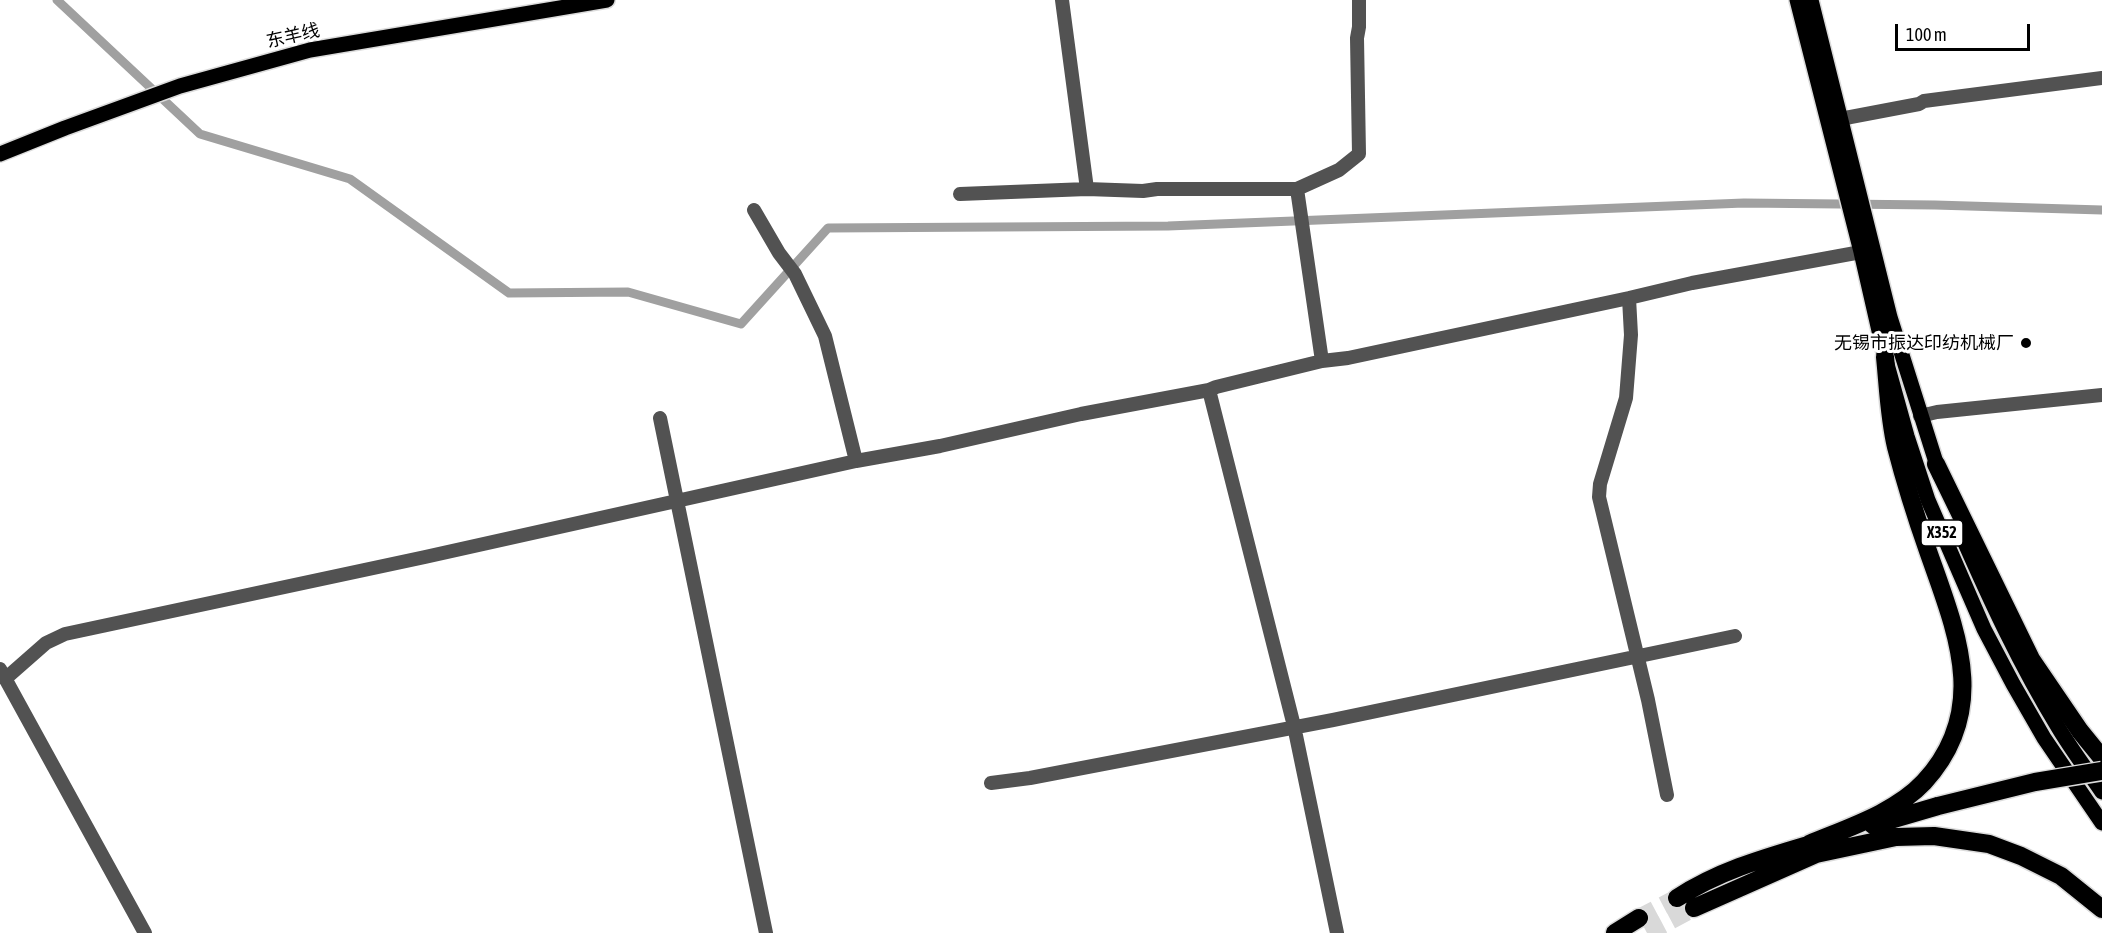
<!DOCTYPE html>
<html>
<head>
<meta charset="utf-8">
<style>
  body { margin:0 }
  #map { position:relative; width:2102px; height:933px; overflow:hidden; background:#fff; font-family:"Asap Condensed",sans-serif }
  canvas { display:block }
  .scale { position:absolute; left:1895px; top:24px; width:135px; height:27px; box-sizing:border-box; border:3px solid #000; border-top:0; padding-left:8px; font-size:18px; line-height:21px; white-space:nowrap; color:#000; -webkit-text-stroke:4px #fff; paint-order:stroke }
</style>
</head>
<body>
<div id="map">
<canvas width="2102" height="933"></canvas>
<div class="scale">100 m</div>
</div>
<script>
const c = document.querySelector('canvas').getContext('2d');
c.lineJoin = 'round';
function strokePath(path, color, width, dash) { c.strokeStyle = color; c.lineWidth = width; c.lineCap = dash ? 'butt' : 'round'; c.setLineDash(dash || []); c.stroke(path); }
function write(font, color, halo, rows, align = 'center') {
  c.font = font + ' "Asap Condensed","Noto Sans SC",sans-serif'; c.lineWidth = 6; c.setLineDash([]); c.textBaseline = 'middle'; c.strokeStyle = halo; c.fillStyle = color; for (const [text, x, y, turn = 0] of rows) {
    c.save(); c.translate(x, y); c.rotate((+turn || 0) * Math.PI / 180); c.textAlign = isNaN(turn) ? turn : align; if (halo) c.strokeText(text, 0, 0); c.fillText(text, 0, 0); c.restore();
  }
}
strokePath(new Path2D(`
  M57 0 200 134 350 179 509 293 628 292 741 324 828 228 1168 226 1744 203 1935 205 2102 210`), '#a0a0a0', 9);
strokePath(new Path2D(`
  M1639 918 1677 898
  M1647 933 1694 908`), '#d9d9d9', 18, [18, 9]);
const major = new Path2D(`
  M1797 0 1861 252 1885 357 1907 436 1928 500 1984 629 2013 684 2044 738 2102 823
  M1811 0 1890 317 1940 475
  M0 154 65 128 180 86 310 50 607 0
  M1961 534C1990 600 2020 665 2058 727 2071 749 2087 770 2102 792`);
const highway = new Path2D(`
  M1936 464 2031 659 2080 731 2102 758
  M1873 825 1938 806
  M1809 844C1847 828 1895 813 1924 782 1991 709 1956 631 1928 551 1916 517 1905 482 1896 447 1889 418 1888 386 1885 357
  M1677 898C1721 869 1771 856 1821 841
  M1694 908 1816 854 1896 837 1934 836 1989 844 2021 856 2061 876 2102 909
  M1615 933 1639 918`);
strokePath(major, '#dbdbdb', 18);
strokePath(highway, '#dbdbdb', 21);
strokePath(new Path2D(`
  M1062 0 1087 189
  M1840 119 1919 104 1924 101 2102 78
  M1297 189 1322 361
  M960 194 1087 189 1143 191 1157 189H1297L1339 170 1359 154 1357 38 1359 27V0
  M754 210 779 253 795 274 825 336 856 461
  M1629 298 1631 335 1626 398 1600 484 1599 497 1648 700 1667 795
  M1209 390 1294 726 1337 933
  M1920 416 1937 412 2102 395
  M660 418 766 933
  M0 669 145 933
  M5 679 46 643 65 634 425 557 856 461 940 446 1081 414 1209 390 1216 387 1322 361 1348 358 1629 298 1692 283 1861 252
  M991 783 1030 778 1333 720 1735 636`), '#525252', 14);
strokePath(major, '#000', 15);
strokePath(highway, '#000', 18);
const highwayBridge = new Path2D(`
  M1938 806 2035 782 2102 771`);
strokePath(highwayBridge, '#dbdbdb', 21, []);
strokePath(highwayBridge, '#000', 18);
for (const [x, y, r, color] of [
  [2026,343,6,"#000"]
]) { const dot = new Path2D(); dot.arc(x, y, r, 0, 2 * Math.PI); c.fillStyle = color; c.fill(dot); strokePath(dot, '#fff', 2); }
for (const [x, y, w] of [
  [1942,533,42]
]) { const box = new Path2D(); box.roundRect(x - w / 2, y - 13, w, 26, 4.5); c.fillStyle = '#fff'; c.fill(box); strokePath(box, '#000', 1.5); }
write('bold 16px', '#000', null, [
  ["X352",1942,533]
]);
write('18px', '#000', '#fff', [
  ["东羊线",293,36,-13]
]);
write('18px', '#000', '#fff', [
  ["无锡市振达印纺机械厂",2014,343]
], 'right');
</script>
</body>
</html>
